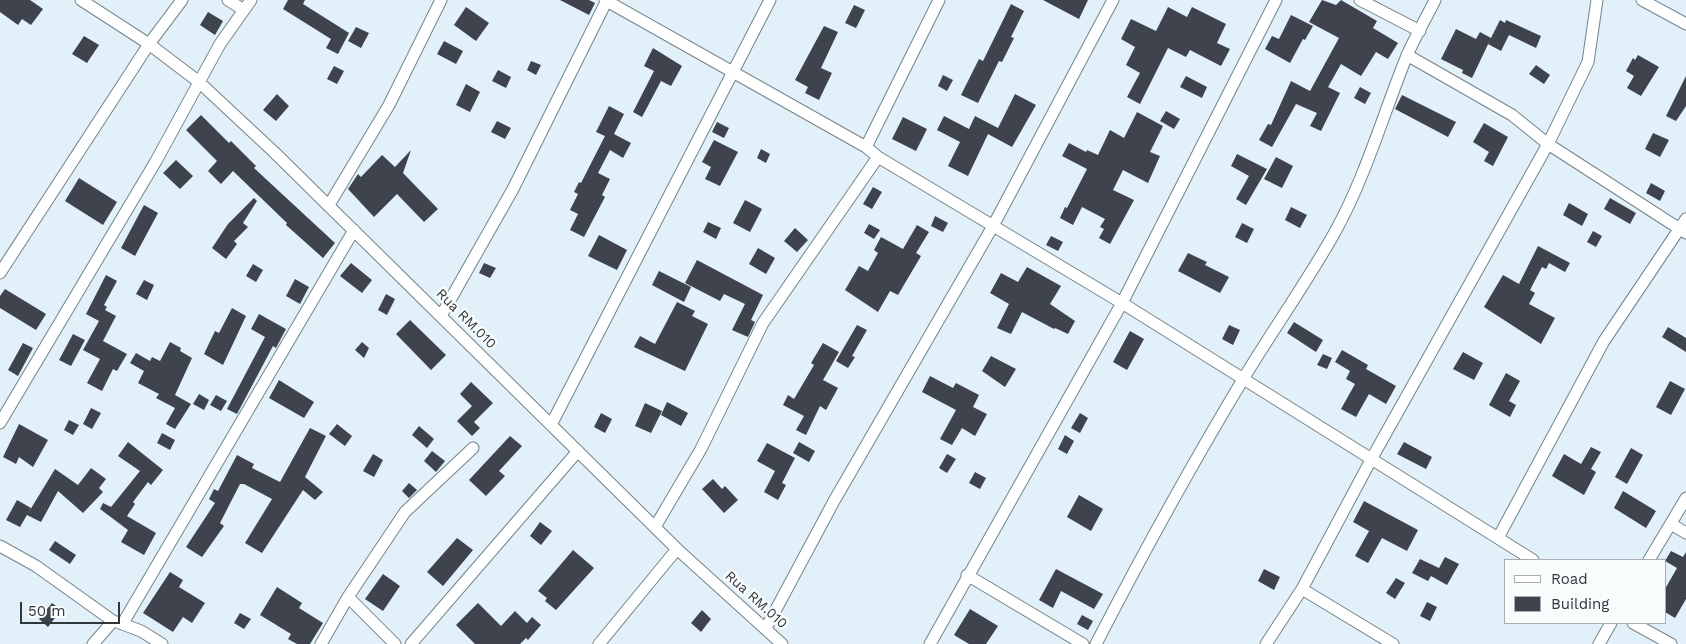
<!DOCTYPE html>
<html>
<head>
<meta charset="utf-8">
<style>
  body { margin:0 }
  #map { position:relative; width:1686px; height:644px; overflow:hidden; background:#e2f1f9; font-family:"Work Sans",sans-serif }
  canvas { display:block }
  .legend { position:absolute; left:1504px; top:559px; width:162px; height:65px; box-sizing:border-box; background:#f9fcfd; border:1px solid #a9adaf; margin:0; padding:6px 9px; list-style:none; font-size:15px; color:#303639 }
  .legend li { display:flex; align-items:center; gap:10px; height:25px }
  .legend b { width:25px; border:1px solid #a9adaf }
  .scale { position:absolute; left:20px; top:602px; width:100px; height:22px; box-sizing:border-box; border:2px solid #303639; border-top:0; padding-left:6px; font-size:15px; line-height:18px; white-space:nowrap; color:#303639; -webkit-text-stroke:4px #f9fcfd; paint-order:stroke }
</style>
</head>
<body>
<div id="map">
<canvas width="1686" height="644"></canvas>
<ul class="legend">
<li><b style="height:6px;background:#fff"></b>Road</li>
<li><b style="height:14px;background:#3e434e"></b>Building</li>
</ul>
<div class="scale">50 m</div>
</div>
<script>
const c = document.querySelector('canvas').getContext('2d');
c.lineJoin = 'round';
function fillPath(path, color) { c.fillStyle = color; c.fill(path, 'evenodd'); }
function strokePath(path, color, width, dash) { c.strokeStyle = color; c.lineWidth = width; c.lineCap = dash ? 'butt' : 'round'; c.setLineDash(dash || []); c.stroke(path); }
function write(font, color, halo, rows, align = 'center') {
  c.font = font + ' "Work Sans",sans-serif'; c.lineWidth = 5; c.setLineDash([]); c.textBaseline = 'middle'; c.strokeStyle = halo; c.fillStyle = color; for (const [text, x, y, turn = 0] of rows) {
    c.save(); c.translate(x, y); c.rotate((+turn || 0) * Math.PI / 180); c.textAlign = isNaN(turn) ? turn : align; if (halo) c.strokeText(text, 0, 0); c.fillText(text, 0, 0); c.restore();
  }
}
fillPath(new Path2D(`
  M0 0H30L43 9 31 25 22 19 18 25 0 12Z
  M288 0H305L303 4 349 33 338 54 326 48 331 39 283 9Z
  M560 0H589L595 3 589 15Z
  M1043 0H1088L1079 19Z
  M1322 0 1336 5 1341 0 1377 21 1373 28 1398 43 1388 59 1376 52 1361 76 1341 64 1328 87 1340 93 1321 131 1310 126 1317 113 1296 104 1272 147 1259 140 1268 124 1271 125 1291 81 1310 91 1339 38 1309 22Z
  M1011 4 1024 11 1011 37 1014 38 1002 62 999 61 978 103 961 95 979 59 983 61Z
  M854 5 865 10 856 28 845 23Z
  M466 7 489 23 476 41 454 25Z
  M1168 7 1187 17 1192 7 1226 24 1217 43 1230 49 1221 66 1190 50 1186 57 1168 48 1140 104 1127 97 1140 73 1126 65 1135 47 1121 39 1131 19 1156 31Z
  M208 12 223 21 215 35 200 25Z
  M1291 15 1313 26 1305 40 1303 39 1290 63 1265 49 1272 36 1279 39Z
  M1500 20 1505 23 1506 20 1541 36 1536 48 1509 35 1501 51 1488 44Z
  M824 26 838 32 821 68 832 73 819 100 805 93 808 87 795 80Z
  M356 27 369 33 361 48 348 41Z
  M1456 29 1476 39 1480 32 1491 38 1472 78 1462 73 1463 70 1441 59Z
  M84 36 99 45 87 63 72 54Z
  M444 41 463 51 456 64 437 54Z
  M653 48 682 66 671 86 661 81 642 117 633 112 654 71 644 66Z
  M1638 55 1659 67 1641 96 1627 88 1634 76 1626 71 1633 58 1635 60Z
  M531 61 541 65 536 75 527 70Z
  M1536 65 1550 75 1544 84 1529 74Z
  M334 66 344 71 337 84 327 79Z
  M498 70 511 77 506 88 492 81Z
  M943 75 953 80 947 91 938 86Z
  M1186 76 1207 87 1202 98 1180 87Z
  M1686 76V106L1676 121 1666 116Z
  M466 84 480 92 470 112 456 105Z
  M1360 87 1371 93 1365 104 1354 98Z
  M277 94 289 106 276 121 263 110Z
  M1015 94 1036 105 1012 147 988 134 968 176 948 166 960 142 937 130 944 116 969 129 975 116 998 128Z
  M1402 95 1456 122 1448 137 1395 109Z
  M609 106 624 114 614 134 631 143 623 158 610 150 598 173 610 179 602 195 605 197 584 237 570 230 578 214 570 210 578 194 574 192 579 182 581 183 605 136 596 132Z
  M1166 111 1180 119 1174 129 1160 121Z
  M1137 112 1163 126 1150 152 1160 156 1148 183 1123 170 1113 190 1134 200 1110 244 1099 238 1104 229 1100 227 1105 219 1082 207 1073 225 1060 218 1065 207 1067 208 1087 169 1062 156 1069 143 1086 152 1087 150 1098 155 1110 130 1124 138Z
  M201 115 229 143 231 141 256 166 254 168 335 243 323 258 286 225 287 223 233 171 221 184 208 171 217 161 186 130Z
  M903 117 927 129 916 151 892 139Z
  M497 121 511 128 505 139 491 132Z
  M717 122 729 128 724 138 712 132Z
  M1484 123 1508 137 1493 166 1484 161 1489 152 1473 142Z
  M1653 133 1669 140 1660 157 1645 149Z
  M714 140 738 152 720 186 705 179 711 167 702 162Z
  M761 149 770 154 766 163 757 158Z
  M411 150 403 173 438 209 424 222 397 194 374 217 348 189 358 174 361 177 382 155 395 167Z
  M1237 154 1267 169 1246 205 1236 199 1249 176 1231 166Z
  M1276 157 1293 166 1282 188 1264 179Z
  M176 160 193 176 180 189 163 173Z
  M79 178 117 202 103 225 65 201Z
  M1651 183 1665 191 1660 201 1646 193Z
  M873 187 882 192 872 209 863 204Z
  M254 198 257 201 243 223 248 227 234 241 237 244 226 259 212 248 228 224Z
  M1610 198 1636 213 1630 224 1604 209Z
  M745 200 762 209 750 232 733 223Z
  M1569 203 1588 214 1582 226 1563 215Z
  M144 205 158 213 135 256 121 248Z
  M1291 207 1307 215 1300 228 1285 220Z
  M935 216 948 223 943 232 931 226Z
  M708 222 721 228 716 239 703 232Z
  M1242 223 1254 229 1247 243 1235 237Z
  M869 224 880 230 874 239 864 233Z
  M917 225 929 232 916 253 921 256 898 295 890 291 878 312 845 290 859 266 868 271 878 253 874 250 881 237 903 249Z
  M795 228 808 240 797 252 784 241Z
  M1593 231 1602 236 1596 247 1587 242Z
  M599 235 627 250 617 270 588 256Z
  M1051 236 1063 242 1058 251 1046 245Z
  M1538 246 1570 263 1565 272 1549 263 1546 269 1542 267 1530 290 1535 293 1529 304 1555 318 1541 344 1484 307 1503 275 1519 284Z
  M758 248 775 258 766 274 749 264Z
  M1188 253 1207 262 1205 265 1229 277 1220 293 1178 271Z
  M697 260 763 295 751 320 755 322 748 337 732 330 745 304 724 294 720 301 685 283Z
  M351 263 372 280 362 293 340 276Z
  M484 263 496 268 490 278 479 273Z
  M253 264 263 270 256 282 246 276Z
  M1027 267 1061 286 1050 304 1075 321 1068 334 1055 328 1054 329 1022 312 1011 334 997 328 1009 304 990 293 1001 273 1018 282Z
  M659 271 691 287 684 302 652 285Z
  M106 275 117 281 104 305 107 307 105 310 116 316 103 341 127 354 117 371 113 369 102 391 87 383 100 359 83 350 99 321 86 314Z
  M295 279 309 287 300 304 286 296Z
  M144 280 154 285 147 300 136 294Z
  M5 289 46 314 36 330 0 308V296Z
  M386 294 395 299 387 315 378 310Z
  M677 302 695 311 692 316 708 324 685 371 634 347 640 336 655 344Z
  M232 308 246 316 223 365 204 354 215 331 219 333Z
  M259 314 286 329 276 348 273 346 237 414 227 409 265 337 251 329Z
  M410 320 446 355 431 370 396 334Z
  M1294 322 1323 340 1316 352 1287 333Z
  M857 325 867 330 852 356 855 357 848 368 836 361Z
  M1229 325 1240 330 1233 345 1222 339Z
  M1668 327 1686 338V352L1662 337Z
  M1130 331 1144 339 1127 370 1113 362Z
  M73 334 85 340 71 366 59 360Z
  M170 342 181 348 180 351 192 358 175 395 191 404 175 429 166 424 175 408 156 398 159 394 138 383 144 371 130 363 136 353 150 361 152 357 160 361Z
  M362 342 369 348 364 358 355 350Z
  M23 343 33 348 18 376 8 370Z
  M823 343 839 352 823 380 838 388 826 410 820 406 806 435 796 430 804 416 783 405 788 395 794 399 814 365 811 363Z
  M1342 350 1368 365 1366 369 1396 386 1386 404 1369 394 1356 417 1341 409 1355 384 1346 379 1350 371 1335 362Z
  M1463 352 1483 363 1474 380 1453 369Z
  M1323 354 1332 358 1327 369 1317 365Z
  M991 356 1016 369 1005 387 982 371Z
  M1506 373 1520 381 1509 401 1516 405 1510 417 1489 405Z
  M930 376 953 388 956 383 979 395 973 407 987 414 975 436 962 428 952 445 940 439 956 410 922 392Z
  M279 380 314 402 304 418 269 398Z
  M1670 381 1685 389 1671 415 1656 407Z
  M471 382 493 403 474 422 480 428 472 436 457 421 472 406 460 394Z
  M199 394 209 400 204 410 193 404Z
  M216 395 227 401 221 411 210 405Z
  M667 402 688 413 681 426 661 415Z
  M645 403 662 411 651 433 635 426Z
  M91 408 101 413 92 429 83 424Z
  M601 413 612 419 605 433 594 427Z
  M1080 413 1088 418 1080 433 1071 428Z
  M69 420 79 425 73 435 64 430Z
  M19 424 48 440 33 467 19 457 16 464 3 457Z
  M337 424 352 436 345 446 329 434Z
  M419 426 434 439 427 448 412 435Z
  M310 428 326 436 305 477 323 492 315 500 303 490 262 553 245 543 272 499 244 484H240L220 523 224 526 202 557 186 547 215 503 209 499 214 489 218 491 237 455 254 464 252 468 280 482Z
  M162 433 175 440 170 450 157 443Z
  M1065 435 1074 441 1067 454 1058 449Z
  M510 436 522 446 499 471 505 476 486 496 469 480Z
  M128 442 163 470 151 485 148 482 133 502 135 504 127 516 156 533 144 555 121 542 128 530 100 509 103 503 111 507 140 471 118 456Z
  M799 442 815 451 809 462 793 453Z
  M1404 442 1432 457 1426 469 1397 454Z
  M767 443 795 458 782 483 786 485 778 500 764 492 775 471 757 461Z
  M1591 447 1601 452 1591 469 1596 472 1584 495 1552 476 1564 454 1581 464Z
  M1631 448 1643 455 1627 484 1615 477Z
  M432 451 445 461 436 472 424 461Z
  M373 454 383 460 374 477 363 471Z
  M947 454 956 459 947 473 939 468Z
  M91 468 106 479 99 488 103 492 83 513 58 491 41 522 27 515 55 469 78 485Z
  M975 472 986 478 980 489 969 483Z
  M713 479 722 489 725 486 738 500 724 513 702 489Z
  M409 483 417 490 409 498 402 491Z
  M1623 491 1656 511 1646 528 1614 508Z
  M1079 495 1103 509 1091 531 1067 517Z
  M17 500 31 508 20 527 6 520Z
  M1364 501 1418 530 1407 551 1382 538 1368 563 1355 556 1369 531 1353 522Z
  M540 522 552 531 541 545 530 536Z
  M457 538 473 550 443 586 427 572Z
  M55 541 76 555 70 564 49 550Z
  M573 550 594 568 556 610 545 601 547 598 538 591Z
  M1671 551 1683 557 1686 552V599L1675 618 1665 612V589L1677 568 1665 561Z
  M1445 557 1459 564 1447 585 1431 576 1428 581 1412 573 1420 559 1439 568Z
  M1056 569 1103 594 1094 609 1061 591 1053 608 1039 600Z
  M1264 569 1280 577 1274 590 1258 581Z
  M170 572 183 580 179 587 205 603 192 623 183 617 173 632 143 613Z
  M383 574 400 586 383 611 365 599Z
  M1396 578 1405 583 1395 599 1386 593Z
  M277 587 302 603 299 608 323 623 310 644H297L288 639 291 634 260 615Z
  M1427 602 1437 607 1430 621 1420 616Z
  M52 603 61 610 48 627 39 619Z
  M478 603 501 626 515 611 527 623 532 617 541 625 528 640 526 638 520 644H475L456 625Z
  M970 609 998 626 986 644H969L954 635Z
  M702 610 711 619 701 632 691 623Z
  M240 613 251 619 244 629 234 623Z
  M1082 615 1093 621 1088 630 1077 624Z`), '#3e434e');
const street = new Path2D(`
  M81 0 149 44 199 82 274 152 677 549 782 644
  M228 0 244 10
  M605 0 866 147 878 157 1122 303 1533 560
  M1360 0 1420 31
  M1642 0 1686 24
  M1407 55 1512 115 1548 144 1686 233
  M866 147 939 0
  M329 205 389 105 441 0
  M0 273 149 44 182 0
  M441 316 513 189 607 0
  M0 423 156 161 220 44 251 0
  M551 425 770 0
  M1671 524 1686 533
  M655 527 701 449 763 323 878 157
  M1498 538 1604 341 1686 219
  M0 546 36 566 113 621 93 644
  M1649 560 1686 498
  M967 575 1083 644
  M1302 589 1393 644
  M348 597 395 644
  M117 622 141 631 162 644
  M123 623 354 230
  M1633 623 1671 644
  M766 628 834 501 993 226 1113 0
  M321 644 348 597 405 512 473 448
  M411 644 578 451
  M599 644 677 549
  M930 644 1122 303 1276 0
  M1096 644C1143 553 1192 464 1245 376 1274 328 1307 282 1335 232 1365 178 1383 115 1406 58 1414 38 1426 19 1435 0
  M1266 644 1302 589 1372 458 1548 144 1588 62 1597 0
  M1599 644 1611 623`);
strokePath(street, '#748289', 13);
strokePath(street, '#fff', 11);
write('14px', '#303639', '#f9fcfd', [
  ["Rua RM.010",466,319,45],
  ["Rua RM.010",756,600,42]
]);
</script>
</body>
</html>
